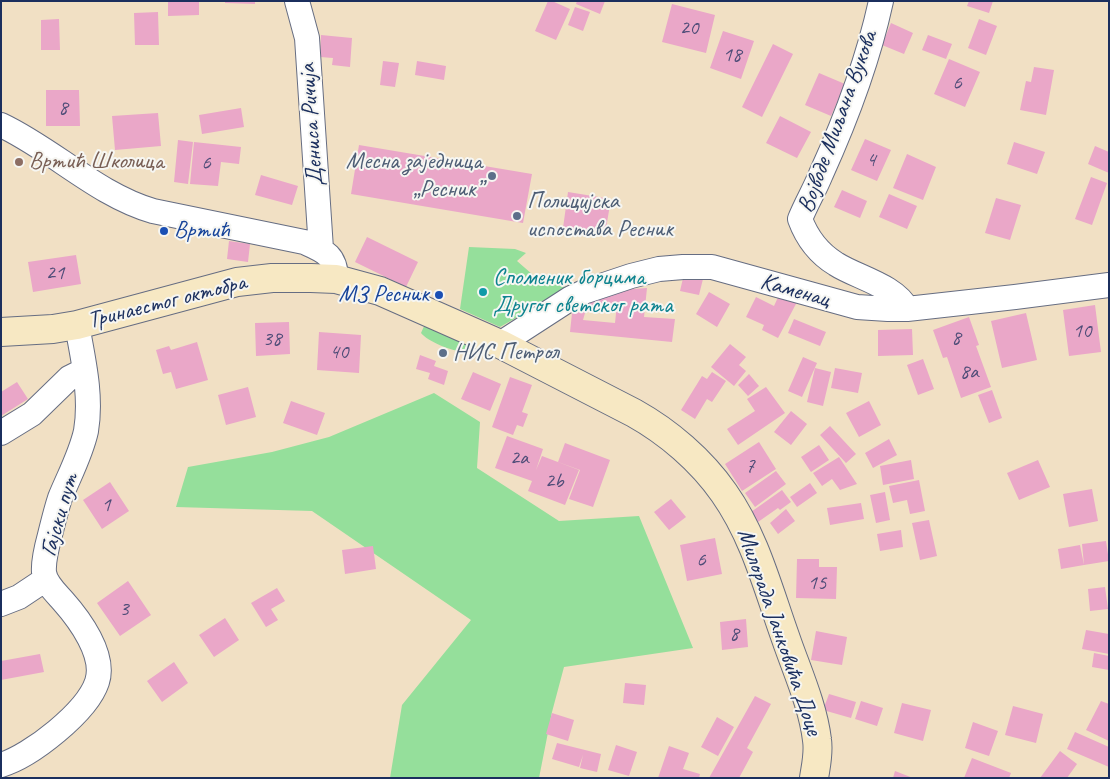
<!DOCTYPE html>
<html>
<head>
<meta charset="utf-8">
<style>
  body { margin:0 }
  #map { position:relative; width:1110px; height:779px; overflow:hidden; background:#f1e0c4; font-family:Caveat,sans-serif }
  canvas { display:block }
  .frame { position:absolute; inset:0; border:2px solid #1b2f5e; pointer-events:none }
</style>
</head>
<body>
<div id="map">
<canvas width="1110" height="779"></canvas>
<div class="frame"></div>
</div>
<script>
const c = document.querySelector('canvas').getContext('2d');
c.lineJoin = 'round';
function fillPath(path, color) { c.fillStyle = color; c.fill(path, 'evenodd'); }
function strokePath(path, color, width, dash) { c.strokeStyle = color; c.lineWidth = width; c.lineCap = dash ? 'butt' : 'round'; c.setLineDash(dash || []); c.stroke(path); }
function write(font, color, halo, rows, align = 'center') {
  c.font = font + ' Caveat,sans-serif'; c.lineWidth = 4; c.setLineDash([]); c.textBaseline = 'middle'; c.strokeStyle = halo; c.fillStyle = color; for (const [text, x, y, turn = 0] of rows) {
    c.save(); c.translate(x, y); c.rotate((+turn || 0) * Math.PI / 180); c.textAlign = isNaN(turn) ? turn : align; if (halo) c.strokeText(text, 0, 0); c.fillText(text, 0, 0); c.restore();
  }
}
fillPath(new Path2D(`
  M469 247 515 249 526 253 517 261 540 281 550 273 567 289 500 327 460 309Z
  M425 324 471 342 468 351C457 354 428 342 421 333Z
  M434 393 480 422 477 468 559 521 639 516 693 648 564 667 552 712 539 778H390L402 705 471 620 312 511 176 507 188 467 272 452 329 437Z`), '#95df9b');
fillPath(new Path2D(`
  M168 1H199V15L168 16Z
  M225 1H255V4L225 3Z
  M548 1H552L570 9 556 40 535 31Z
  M577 1H605L600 14 576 4Z
  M969 1H993L989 13 967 6Z
  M672 4 715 15 706 53 662 42Z
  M575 7 590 12 583 31 568 25Z
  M158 12 159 45H135L134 13Z
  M59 19 60 50H41V20Z
  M979 19 997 26 986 55 968 48Z
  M891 23 913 33 904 54 882 45Z
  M723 31 754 41 741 79 710 68Z
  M321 35 352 38 350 67 332 65 333 58 320 57Z
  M928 35 952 44 946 59 922 50Z
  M773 44 793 54 762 117 742 107Z
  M949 59 980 72 965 107 934 94Z
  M383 61 399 63 395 87 380 85Z
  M417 61 446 66 444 80 415 75Z
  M1034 67 1054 70 1046 115 1020 110 1026 81 1031 82Z
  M819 73 845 84 831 116 805 105Z
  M46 90H79L80 126H46Z
  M241 108 244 127 202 134 199 115Z
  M158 113 161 146 115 150 112 116Z
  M780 116 811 132 797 158 766 143Z
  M865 139 891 150 877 181 851 170Z
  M178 140 193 142 188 184 174 182Z
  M194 142 241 147 239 164 221 162 218 186 190 184Z
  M1014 142 1045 152 1037 174 1007 164Z
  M359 145 532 174 523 223 351 194Z
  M1095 146 1109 152V173L1088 164Z
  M907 154 936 167 923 200 893 188Z
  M261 175 298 186 292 205 255 195Z
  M1091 177 1107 183 1092 225 1075 219Z
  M842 190 867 201 860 218 834 207Z
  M568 192 611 199 605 234 563 228Z
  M889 194 917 206 907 229 879 217Z
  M996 198 1021 205 1010 240 985 233Z
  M367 237 418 262 406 287 355 262Z
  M229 241 250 244 248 262 227 259Z
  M76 255 81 284 33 292 28 262Z
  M684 274 703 279 699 295 680 291Z
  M647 288 644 317 675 319 672 342 570 332 573 304 618 290ZM617 304 615 323 583 320 585 313Z
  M709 292 730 304 717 327 696 314Z
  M780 293 797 302 778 338 762 330 764 325 746 317 756 297 774 306Z
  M1095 305 1101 352 1069 356 1063 310Z
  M1026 313 1037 360 1002 368 991 321Z
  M969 317 979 345 976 346 991 387 961 398 947 357 943 358 933 330Z
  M794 319 826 332 820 346 788 333Z
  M289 322 290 354 256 356 255 323Z
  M912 329 913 355 878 356V330Z
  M319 332 361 335 359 373 317 370Z
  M197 342 208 380 176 389 171 372 163 374 156 350 169 346 171 350Z
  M730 344 746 357 739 365 746 371 734 386 711 367Z
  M420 355 436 361 434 366 448 371 444 385 428 379 430 373 416 369Z
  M803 357 817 363 802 397 788 391Z
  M923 359 934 389 918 395 907 365Z
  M815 368 831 372 823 406 807 402Z
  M835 368 862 373 858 393 831 388Z
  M473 372 501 384 490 411 461 399Z
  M712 372 726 381 712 402 707 399 695 419 681 410 702 376 707 379Z
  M749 374 759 386 748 396 738 385Z
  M510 377 532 385 522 412 528 414 523 427 517 425 513 435 492 427Z
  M17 382 28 399 1 416V392Z
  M248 387 256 417 226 425 218 395Z
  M766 387 785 413 738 445 727 429 755 411 747 399Z
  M992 390 1002 418 989 423 978 395Z
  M291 401 325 413 317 435 283 423Z
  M869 401 881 425 859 437 846 413Z
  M791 411 807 424 791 445 774 432Z
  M830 426 856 454 846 463 820 435Z
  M507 436 543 449 536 470 542 456 579 470 565 505 528 491 532 481 495 468Z
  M889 439 897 455 873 468 865 453Z
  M759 442 776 469 742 491 725 464Z
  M565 443 610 460 593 507 569 499 580 470 558 462Z
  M819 445 829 460 811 472 801 457Z
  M839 457 857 484 840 490 832 479 822 486 813 473Z
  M911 460 914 479 883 485 880 466Z
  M1038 460 1050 487 1019 500 1007 473Z
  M776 471 786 484 755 507 745 493Z
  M919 480 925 511 910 514 907 500 893 503 889 486Z
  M110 482 129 511 102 529 83 500Z
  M810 483 817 493 797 507 790 497Z
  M1092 489 1098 521 1069 527 1063 494Z
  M782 490 791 502 780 510 778 508 758 522 751 512Z
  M885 492 890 520 876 523 870 495Z
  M671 499 686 517 669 530 654 512Z
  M861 503 864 519 830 525 827 508Z
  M786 509 795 521 778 534 770 523Z
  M929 520 937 556 920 560 912 523Z
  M901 530 903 547 880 551 877 534Z
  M715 538 722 574 687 581 680 545Z
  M1106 541 1109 561 1084 565 1082 544Z
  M1080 545 1084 565 1061 569 1058 549Z
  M373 546 376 569 345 574 342 550Z
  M797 559H819V567H837L836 599 796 598Z
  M128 581 151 615 120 636 97 603Z
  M1105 587 1108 609 1090 611 1088 589Z
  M277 588 285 601 271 609 278 620 266 627 251 603Z
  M225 618 239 640 214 657 199 635Z
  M746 619 748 647 722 650 720 622Z
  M1086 630 1109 634V654L1082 649Z
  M816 631 847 637 842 665 811 660Z
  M1094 653 1109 656V670L1092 667Z
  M40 654 44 672 1 680V661Z
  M174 662 188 683 162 702 147 681Z
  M625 683 646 685 644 705 623 703Z
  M829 694 856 702 851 718 823 710Z
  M755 696 771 704 747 748 753 752 739 778H709Z
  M861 701 883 708 877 726 855 719Z
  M1101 701 1109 704V741L1086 730Z
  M902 703 931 710 923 741 894 733Z
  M1013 706 1043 714 1036 743 1005 735Z
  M552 713 574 720 568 741 546 734Z
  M717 717 734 727 718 756 701 747Z
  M973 722 998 731 989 756 965 748Z
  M1075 732 1109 747V767L1067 749Z
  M557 743 601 754 597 772 580 768 583 755 579 767 552 759Z
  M616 745 637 752 629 776 608 770Z
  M669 746 689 753 683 769 700 774 699 778H658Z
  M1060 751 1077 764 1067 778H1040Z
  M972 758 1011 773 1009 778H964Z
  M895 771 913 778H893Z`), '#eaa7c8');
const street = new Path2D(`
  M297 1 307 38 321 249
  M881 1C868 61 846 119 821 174 815 189 806 204 800 219 807 238 818 253 836 264 856 277 896 286 907 309
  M1 125C54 150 96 194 153 211L304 242C324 251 336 255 336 279
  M500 344 571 298 586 291 631 276 659 269 683 267H712L857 307 888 309H907L1015 297 1109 285
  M1 433 32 414 69 378 85 370
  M1 604 19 597 46 579
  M1 765C31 756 87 712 97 682 106 655 79 619 63 601 56 593 45 583 44 572 43 561 47 546 50 535 53 523 56 510 60 498 69 476 81 454 86 431 92 396 83 359 77 325`);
const secondary = new Path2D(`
  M1 332 53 329 77 325 237 282 272 278H311L336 279 380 291 500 344 634 413C668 432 701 460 724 493 755 537 768 589 786 639 797 671 813 706 817 740 819 753 816 765 814 778`);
strokePath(street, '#666d82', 26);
strokePath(secondary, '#666d82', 30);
strokePath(street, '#fff', 24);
strokePath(secondary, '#f7e8c3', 28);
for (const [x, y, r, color] of [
  [19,162,5,"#8d6e63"],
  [492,176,5,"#5c6f8a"],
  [517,216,5,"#5c6f8a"],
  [164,231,5,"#1a4fb4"],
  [483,292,5,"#0f9aa8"],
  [439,295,5,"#1a4fb4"],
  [443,353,5,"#5c6f8a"]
]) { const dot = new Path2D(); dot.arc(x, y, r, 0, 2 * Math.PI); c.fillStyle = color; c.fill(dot); strokePath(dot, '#f6f6f2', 2); }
write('21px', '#4f4d78', null, [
  ["20",689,28],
  ["18",732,55],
  ["6",957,83],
  ["8",63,108],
  ["4",871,160],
  ["6",206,163],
  ["21",55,273],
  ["10",1082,331],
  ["8",956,338],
  ["38",272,339],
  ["40",339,352],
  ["8a",969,372],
  ["2a",519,458],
  ["7",750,466],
  ["2b",554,481],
  ["1",106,505],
  ["6",701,560],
  ["15",817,583],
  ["3",124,609],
  ["8",734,634]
]);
write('24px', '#1b2f5e', '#f6f6f2', [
  ["Војводе Миљана Вукова",838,122,-70],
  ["Дениса Ричија",312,125,-94],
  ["Каменац",795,291,16],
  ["Тринаестог октобра",167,302,-14],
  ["Гајски пут",60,515,-74],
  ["Милорада Јанковића Доце",779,632,71]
]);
write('24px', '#785e54', '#f6f6f2', [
  ["Вртић Школица",29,162]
], 'left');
write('24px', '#4e5e75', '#f6f6f2', [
  ["Месна заједница",482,162,"right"],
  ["„Ресник”",482,190,"right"],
  ["Полицијска",527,202],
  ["испостава Ресник",527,230],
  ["НИС Петрол",453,353]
], 'left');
write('24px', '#164399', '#f6f6f2', [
  ["Вртић",174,231],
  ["МЗ Ресник",429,295,"right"]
], 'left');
write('24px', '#0d838f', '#f6f6f2', [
  ["Споменик борцима",493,278],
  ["Другог светског рата",493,306]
], 'left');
</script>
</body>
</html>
